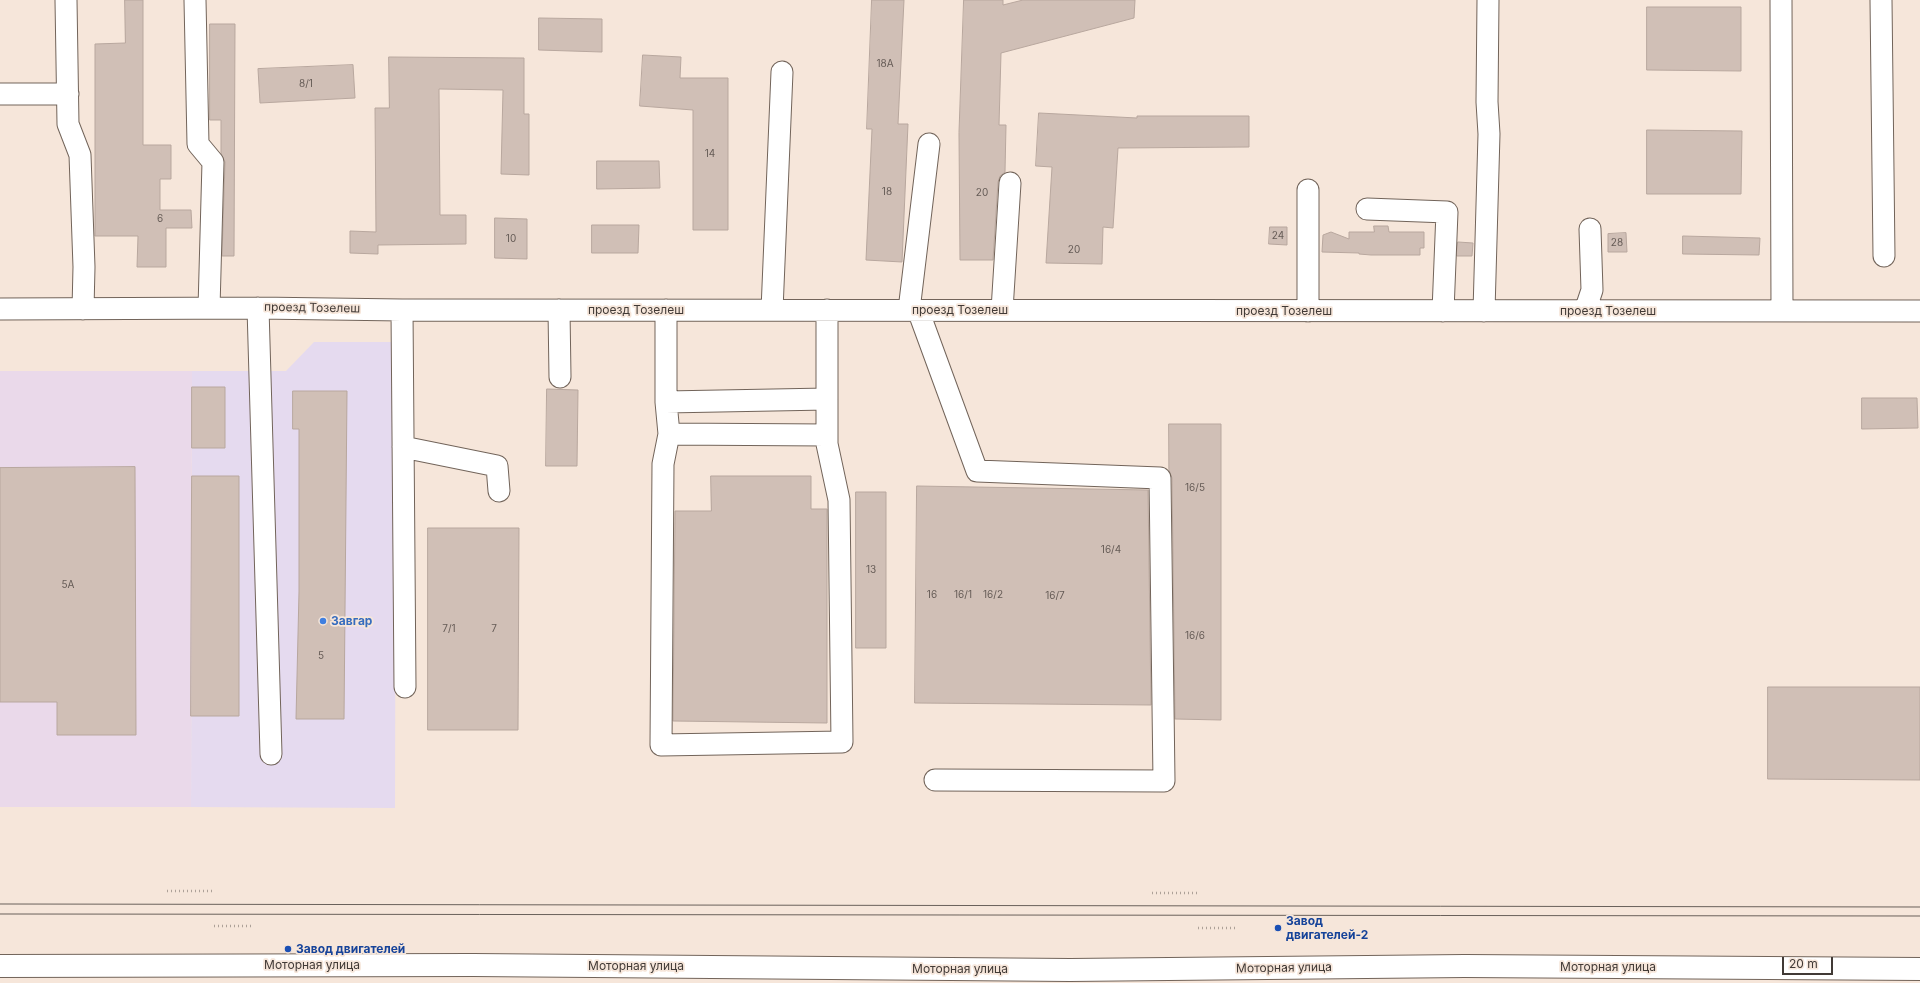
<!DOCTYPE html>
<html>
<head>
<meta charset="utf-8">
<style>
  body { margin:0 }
  #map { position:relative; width:1920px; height:983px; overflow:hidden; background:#f6e6da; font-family:Inter,sans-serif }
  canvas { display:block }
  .scale { position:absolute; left:1782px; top:957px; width:51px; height:18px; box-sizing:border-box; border:2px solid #413a36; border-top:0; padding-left:5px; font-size:12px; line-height:14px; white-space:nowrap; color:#413a36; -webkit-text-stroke:3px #f6e6da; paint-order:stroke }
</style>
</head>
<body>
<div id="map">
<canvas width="1920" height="983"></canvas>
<div class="scale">20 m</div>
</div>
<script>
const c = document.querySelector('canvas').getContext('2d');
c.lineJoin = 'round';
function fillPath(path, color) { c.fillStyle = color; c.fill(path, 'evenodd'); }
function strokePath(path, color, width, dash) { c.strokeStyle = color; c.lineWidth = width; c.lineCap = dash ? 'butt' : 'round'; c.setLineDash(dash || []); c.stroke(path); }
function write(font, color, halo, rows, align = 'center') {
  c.font = font + ' Inter,sans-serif'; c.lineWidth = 3.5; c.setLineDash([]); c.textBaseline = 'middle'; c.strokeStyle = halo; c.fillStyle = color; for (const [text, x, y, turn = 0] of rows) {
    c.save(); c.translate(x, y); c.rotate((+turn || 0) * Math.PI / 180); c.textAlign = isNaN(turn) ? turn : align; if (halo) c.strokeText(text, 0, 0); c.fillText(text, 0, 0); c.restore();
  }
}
fillPath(new Path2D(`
  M314 342H396L395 808 191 807 192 371H286Z`), '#e5daef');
fillPath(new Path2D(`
  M0 371H192L191 807H0Z`), '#ead9ea');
const building = new Path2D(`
  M125 0H143V145H171V179H160V210H191L192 228H166V267H137L138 236H95V44L125 43Z
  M872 0H904L898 124H908L902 262 866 260 872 129H867Z
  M964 0H1003V5L1023 0H1135L1134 18 1001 53 999 125H1006L1005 172 1000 176 998 182 993 260H960L959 133Z
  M1647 7H1741V71L1647 70Z
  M539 18 602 19V52L539 50Z
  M210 24H235L234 256H222L225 162 221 153V120H210Z
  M643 55 681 57 680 78H728V230H693V110L640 106Z
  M389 57 524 58V114H529V175L501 174 503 90 439 89 440 215H466V244L378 245V254L350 253V231L376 232 375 108H389Z
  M353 65 355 98 260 103 258 69Z
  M1039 113 1137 118V116H1249V147L1118 148 1113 228 1103 227 1102 264 1046 263 1052 167 1036 166Z
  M1647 130 1742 131 1741 194H1647Z
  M597 161H659L660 188 597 189Z
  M495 218 527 219V259L495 258Z
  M592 225H639L638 253H592Z
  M1374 226H1388L1389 232H1424V248H1420V255H1371L1359 254V253L1322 252 1323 235 1331 232 1349 239V232H1374Z
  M1270 227H1287V245L1269 244Z
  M1626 233 1627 252H1608V234Z
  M1683 236 1760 238 1759 255 1683 254Z
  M1458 242 1473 243 1472 256H1457Z
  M192 387H225V448H192Z
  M547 389 578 390 577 466H546Z
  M293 391H347L344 719H296L299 592V429H293Z
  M1862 398H1917L1918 428 1862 429Z
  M1169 424H1221V720L1175 719 1172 478 1169 470Z
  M135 467 136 735H57V702H0V468Z
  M192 476H239V716H191Z
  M711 476H811V509H827V723L673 721 675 511H711Z
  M917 486 1148 490 1151 705 915 703Z
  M856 492H886V648H856Z
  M428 528H519L518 730H428Z
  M1768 687H1920V780L1768 779Z`);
fillPath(building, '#d0bfb6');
strokePath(building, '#b8a79e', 1);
const minor = new Path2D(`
  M66 0 68 124 80 155 84 267 83 309
  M195 0 198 144 213 162 209 308
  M1781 0 1782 311
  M1881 0 1884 256
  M0 94H68
  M1308 190V311
  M1367 209 1447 212 1443 311
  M258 308 271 754
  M0 309 258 308 402 310 1920 311
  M402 310 405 687
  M559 310 560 377
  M666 310V402L669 434 663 464 661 745 842 742 839 500 827 444V310
  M772 310 782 72
  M909 310 929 144
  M918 310 977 471 1160 478 1164 781 935 780
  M1002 310 1010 183
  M1484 311 1489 134 1487 102 1488 0
  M1585 311 1592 290 1590 229
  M666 402 827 399
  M669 434 827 435
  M403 447 497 466 499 491`);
const major = new Path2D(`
  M0 966 473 965 1070 970 1465 966 1920 969`);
strokePath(minor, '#72645a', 23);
strokePath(major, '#72645a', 24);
strokePath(new Path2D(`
  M167 891H214
  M1152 893H1198
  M214 926H253
  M1198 928H1238`), '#ada198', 2.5, [1, 3]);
strokePath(minor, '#fff', 21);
strokePath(major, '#fff', 22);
strokePath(new Path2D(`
  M0 904 1920 907
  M0 914 1920 916`), '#69605a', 1);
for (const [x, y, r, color] of [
  [323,621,4,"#3f7fe0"],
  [1278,928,4,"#1a4fb4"],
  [288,949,4,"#1a4fb4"]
]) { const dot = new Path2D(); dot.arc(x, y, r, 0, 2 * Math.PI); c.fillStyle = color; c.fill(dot); strokePath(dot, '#f6e6da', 1.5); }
write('10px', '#655b56', null, [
  ["18А",885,64],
  ["8/1",306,84],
  ["14",710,154],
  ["18",887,192],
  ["20",982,193],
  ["6",160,219],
  ["24",1278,236],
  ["10",511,239],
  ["28",1617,243],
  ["20",1074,250],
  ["16/5",1195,488],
  ["16/4",1111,550],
  ["13",871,570],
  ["5А",68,585],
  ["16",932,595],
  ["16/1",963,595],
  ["16/2",993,595],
  ["16/7",1055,596],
  ["7/1",449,629],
  ["7",494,629],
  ["16/6",1195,636],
  ["5",321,656]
]);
write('12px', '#413a36', '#f6e6da', [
  ["проезд Тозелеш",312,308,1],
  ["проезд Тозелеш",636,310],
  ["проезд Тозелеш",960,310],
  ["проезд Тозелеш",1284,311],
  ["проезд Тозелеш",1608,311],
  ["Моторная улица",312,965],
  ["Моторная улица",636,966],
  ["Моторная улица",1608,967],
  ["Моторная улица",1284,968,-1],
  ["Моторная улица",960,969]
]);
write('bold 12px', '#366cbe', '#f6e6da', [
  ["Завгар",331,621]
], 'left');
write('bold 12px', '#164399', '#f6e6da', [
  ["Завод",1286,921],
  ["двигателей-2",1286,935],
  ["Завод двигателей",296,949]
], 'left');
</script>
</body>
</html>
